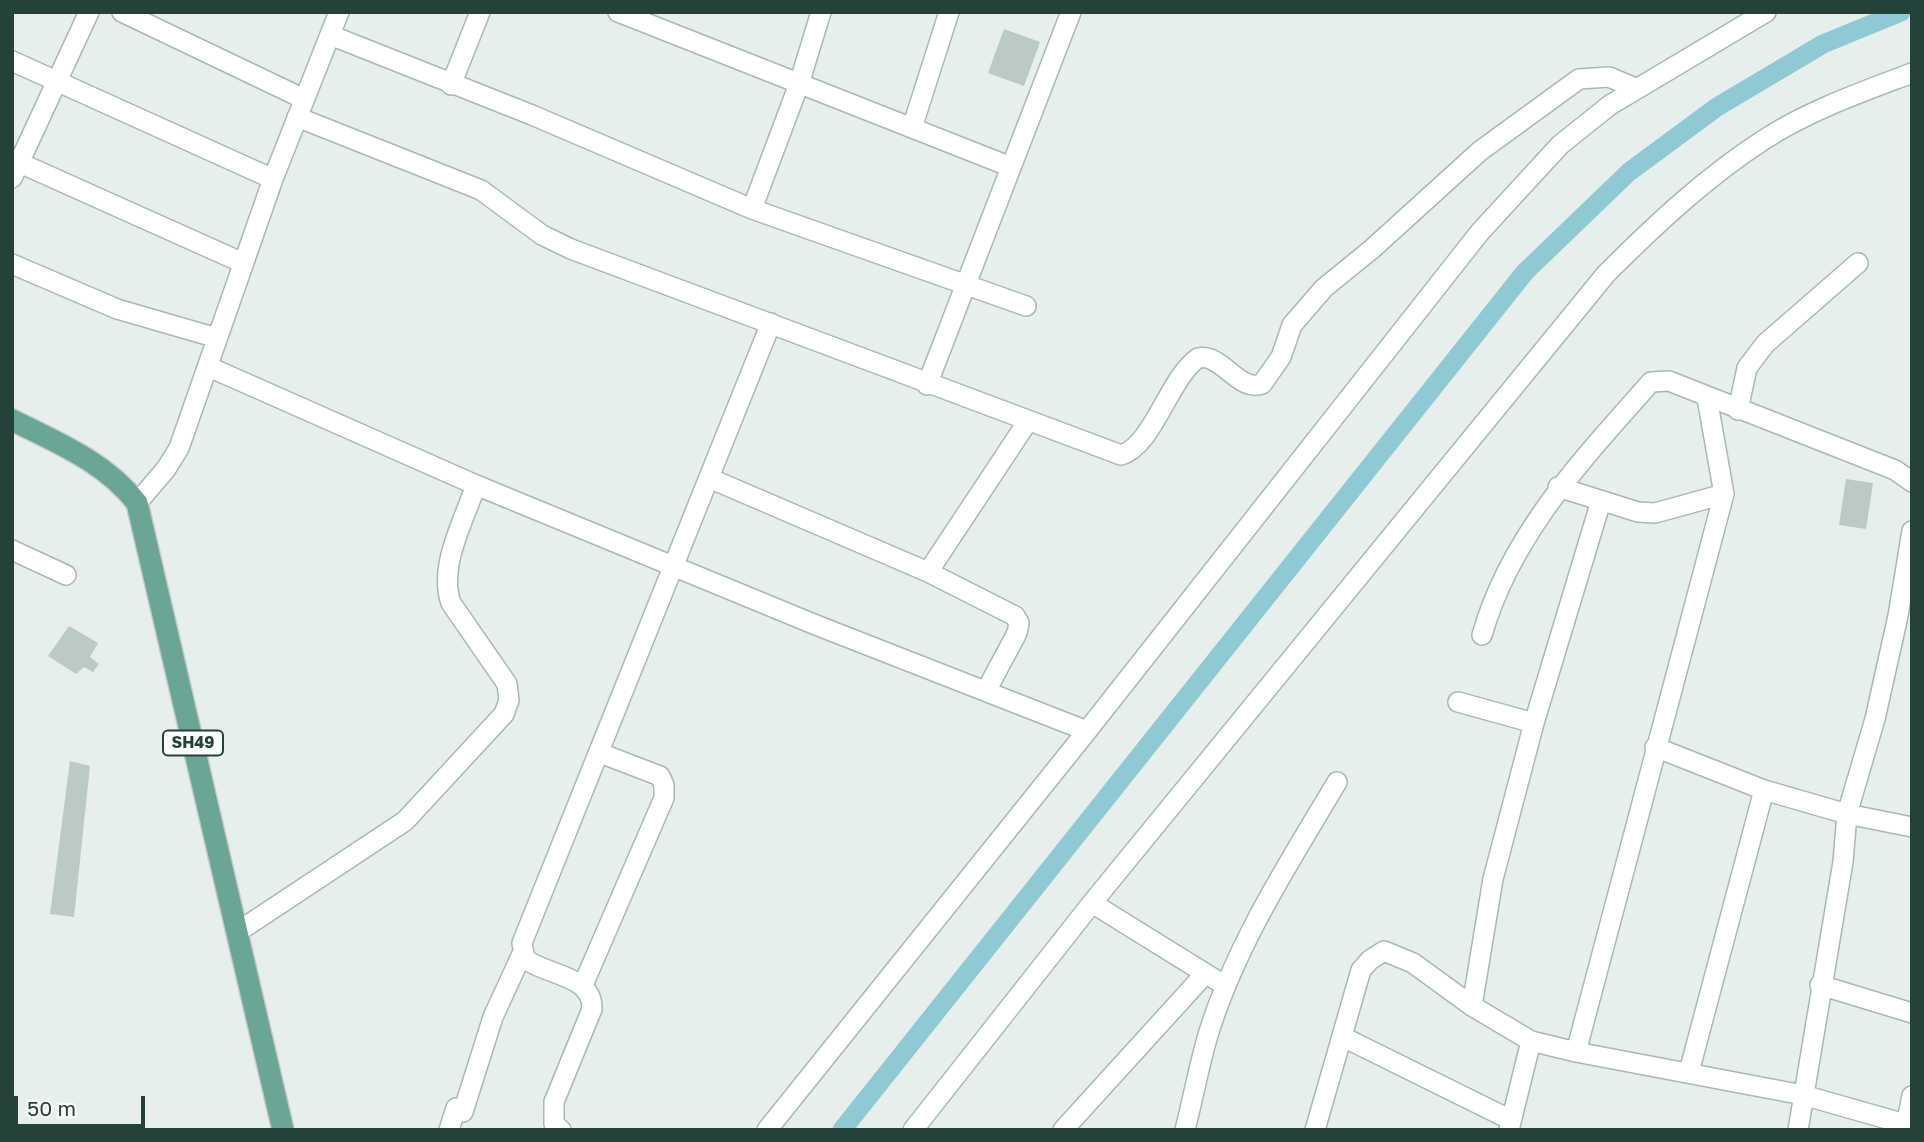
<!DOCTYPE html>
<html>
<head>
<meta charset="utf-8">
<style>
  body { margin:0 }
  #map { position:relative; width:1924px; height:1142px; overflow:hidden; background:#e6efeb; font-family:"Golos Text",sans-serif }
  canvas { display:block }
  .frame { position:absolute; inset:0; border:14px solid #24423a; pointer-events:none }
  .scale { position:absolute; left:14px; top:1096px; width:131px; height:32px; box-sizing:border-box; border:4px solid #24423a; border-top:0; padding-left:9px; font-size:21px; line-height:24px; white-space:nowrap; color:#24423a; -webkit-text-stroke:5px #f7fbf9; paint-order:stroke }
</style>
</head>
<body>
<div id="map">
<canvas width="1924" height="1142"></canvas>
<div class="frame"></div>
<div class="scale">50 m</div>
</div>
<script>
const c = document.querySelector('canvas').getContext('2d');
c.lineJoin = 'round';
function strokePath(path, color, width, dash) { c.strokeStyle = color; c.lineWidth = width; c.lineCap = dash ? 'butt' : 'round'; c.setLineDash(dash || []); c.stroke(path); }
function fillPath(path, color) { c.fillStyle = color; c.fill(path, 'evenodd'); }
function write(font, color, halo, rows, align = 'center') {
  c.font = font + ' "Golos Text",sans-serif'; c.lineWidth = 5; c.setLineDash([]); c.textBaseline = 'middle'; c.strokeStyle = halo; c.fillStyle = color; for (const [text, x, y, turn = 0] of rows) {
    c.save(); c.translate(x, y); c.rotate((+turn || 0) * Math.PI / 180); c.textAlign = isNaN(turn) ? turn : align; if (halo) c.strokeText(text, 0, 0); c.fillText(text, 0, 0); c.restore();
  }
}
strokePath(new Path2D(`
  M842 1130 1525 272 1629 172 1717 107 1823 44 1901 12`), '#8ec9d4', 19);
fillPath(new Path2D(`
  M1004 29 1040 42 1024 86 988 73Z
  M1846 479 1873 483 1866 529 1839 525Z
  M69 626 98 643 90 657 99 664 93 672 84 667 76 674 48 656Z
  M70 761 90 766 74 917 50 914Z`), '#bbcac4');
const minor = new Path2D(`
  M122 12 304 99
  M618 12 1011 167
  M330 35 532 115 752 209 1026 306
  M12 61 273 179
  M451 85 480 12
  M297 117 481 190 542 235 571 249 1121 455C1153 446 1169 378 1198 358 1222 353 1239 393 1262 384L1281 357 1292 325 1324 288 1372 249 1480 151 1579 79 1609 77 1635 88
  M912 128 949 12
  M20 163 243 263
  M12 178 89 12
  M752 209 799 84 821 12
  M12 264 117 309 217 338
  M209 367 476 485 816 625 1087 731
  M927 385 1071 12
  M1738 410 1747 368 1765 344 1858 263
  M709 478 928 572 1015 616 1019 623 1017 633 986 691
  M1558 487 1638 512 1655 513 1724 494
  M137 503 166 469 179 448 273 179 339 12
  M12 550 66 575
  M928 572 1028 421
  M1482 635C1511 534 1583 459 1651 382L1669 381 1895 470 1912 482
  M1458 702 1534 723
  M1655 747 1764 790 1847 814 1912 827
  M1092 903 1216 980
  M239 931 405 821 504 714 509 700 507 684 451 603C438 567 464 520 476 485
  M583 985 664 798V785L660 776 600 753
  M1820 985 1912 1013
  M1472 1006 1493 879 1534 723 1601 501
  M1343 1037 1511 1120
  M1576 1052 1724 494 1707 398
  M1689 1072 1764 790
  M463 1112 493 1017 522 954
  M449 1130 456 1108
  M561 1130 554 1124V1102L592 1009C593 975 548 976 525 959L522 943 771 323
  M767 1130 1087 731 1480 232 1560 145 1610 105 1766 12
  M913 1130 1092 903 1606 274C1655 225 1706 177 1765 139 1810 110 1862 92 1912 73
  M1063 1130 1204 975
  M1185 1130C1193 1098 1199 1066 1208 1035 1236 944 1289 863 1337 782
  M1315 1130 1361 970 1370 960 1384 951 1413 963 1472 1006 1531 1041 1576 1052 1803 1095 1912 1126
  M1509 1130 1531 1041
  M1798 1130 1843 862 1847 814 1875 719 1898 616 1912 531
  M1905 1130 1912 1096`);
const primary = new Path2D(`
  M12 420C58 443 105 462 137 503L283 1130`);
strokePath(minor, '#a8b8b2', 22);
strokePath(primary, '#c2cac8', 24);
strokePath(minor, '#fff', 19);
strokePath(primary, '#6aa596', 21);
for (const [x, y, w] of [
  [193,743,60]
]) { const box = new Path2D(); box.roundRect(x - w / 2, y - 12.5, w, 25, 5); c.fillStyle = '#f7fbf9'; c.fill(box); strokePath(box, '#24423a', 2); }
write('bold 16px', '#24423a', null, [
  ["SH49",193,743]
]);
</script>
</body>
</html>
